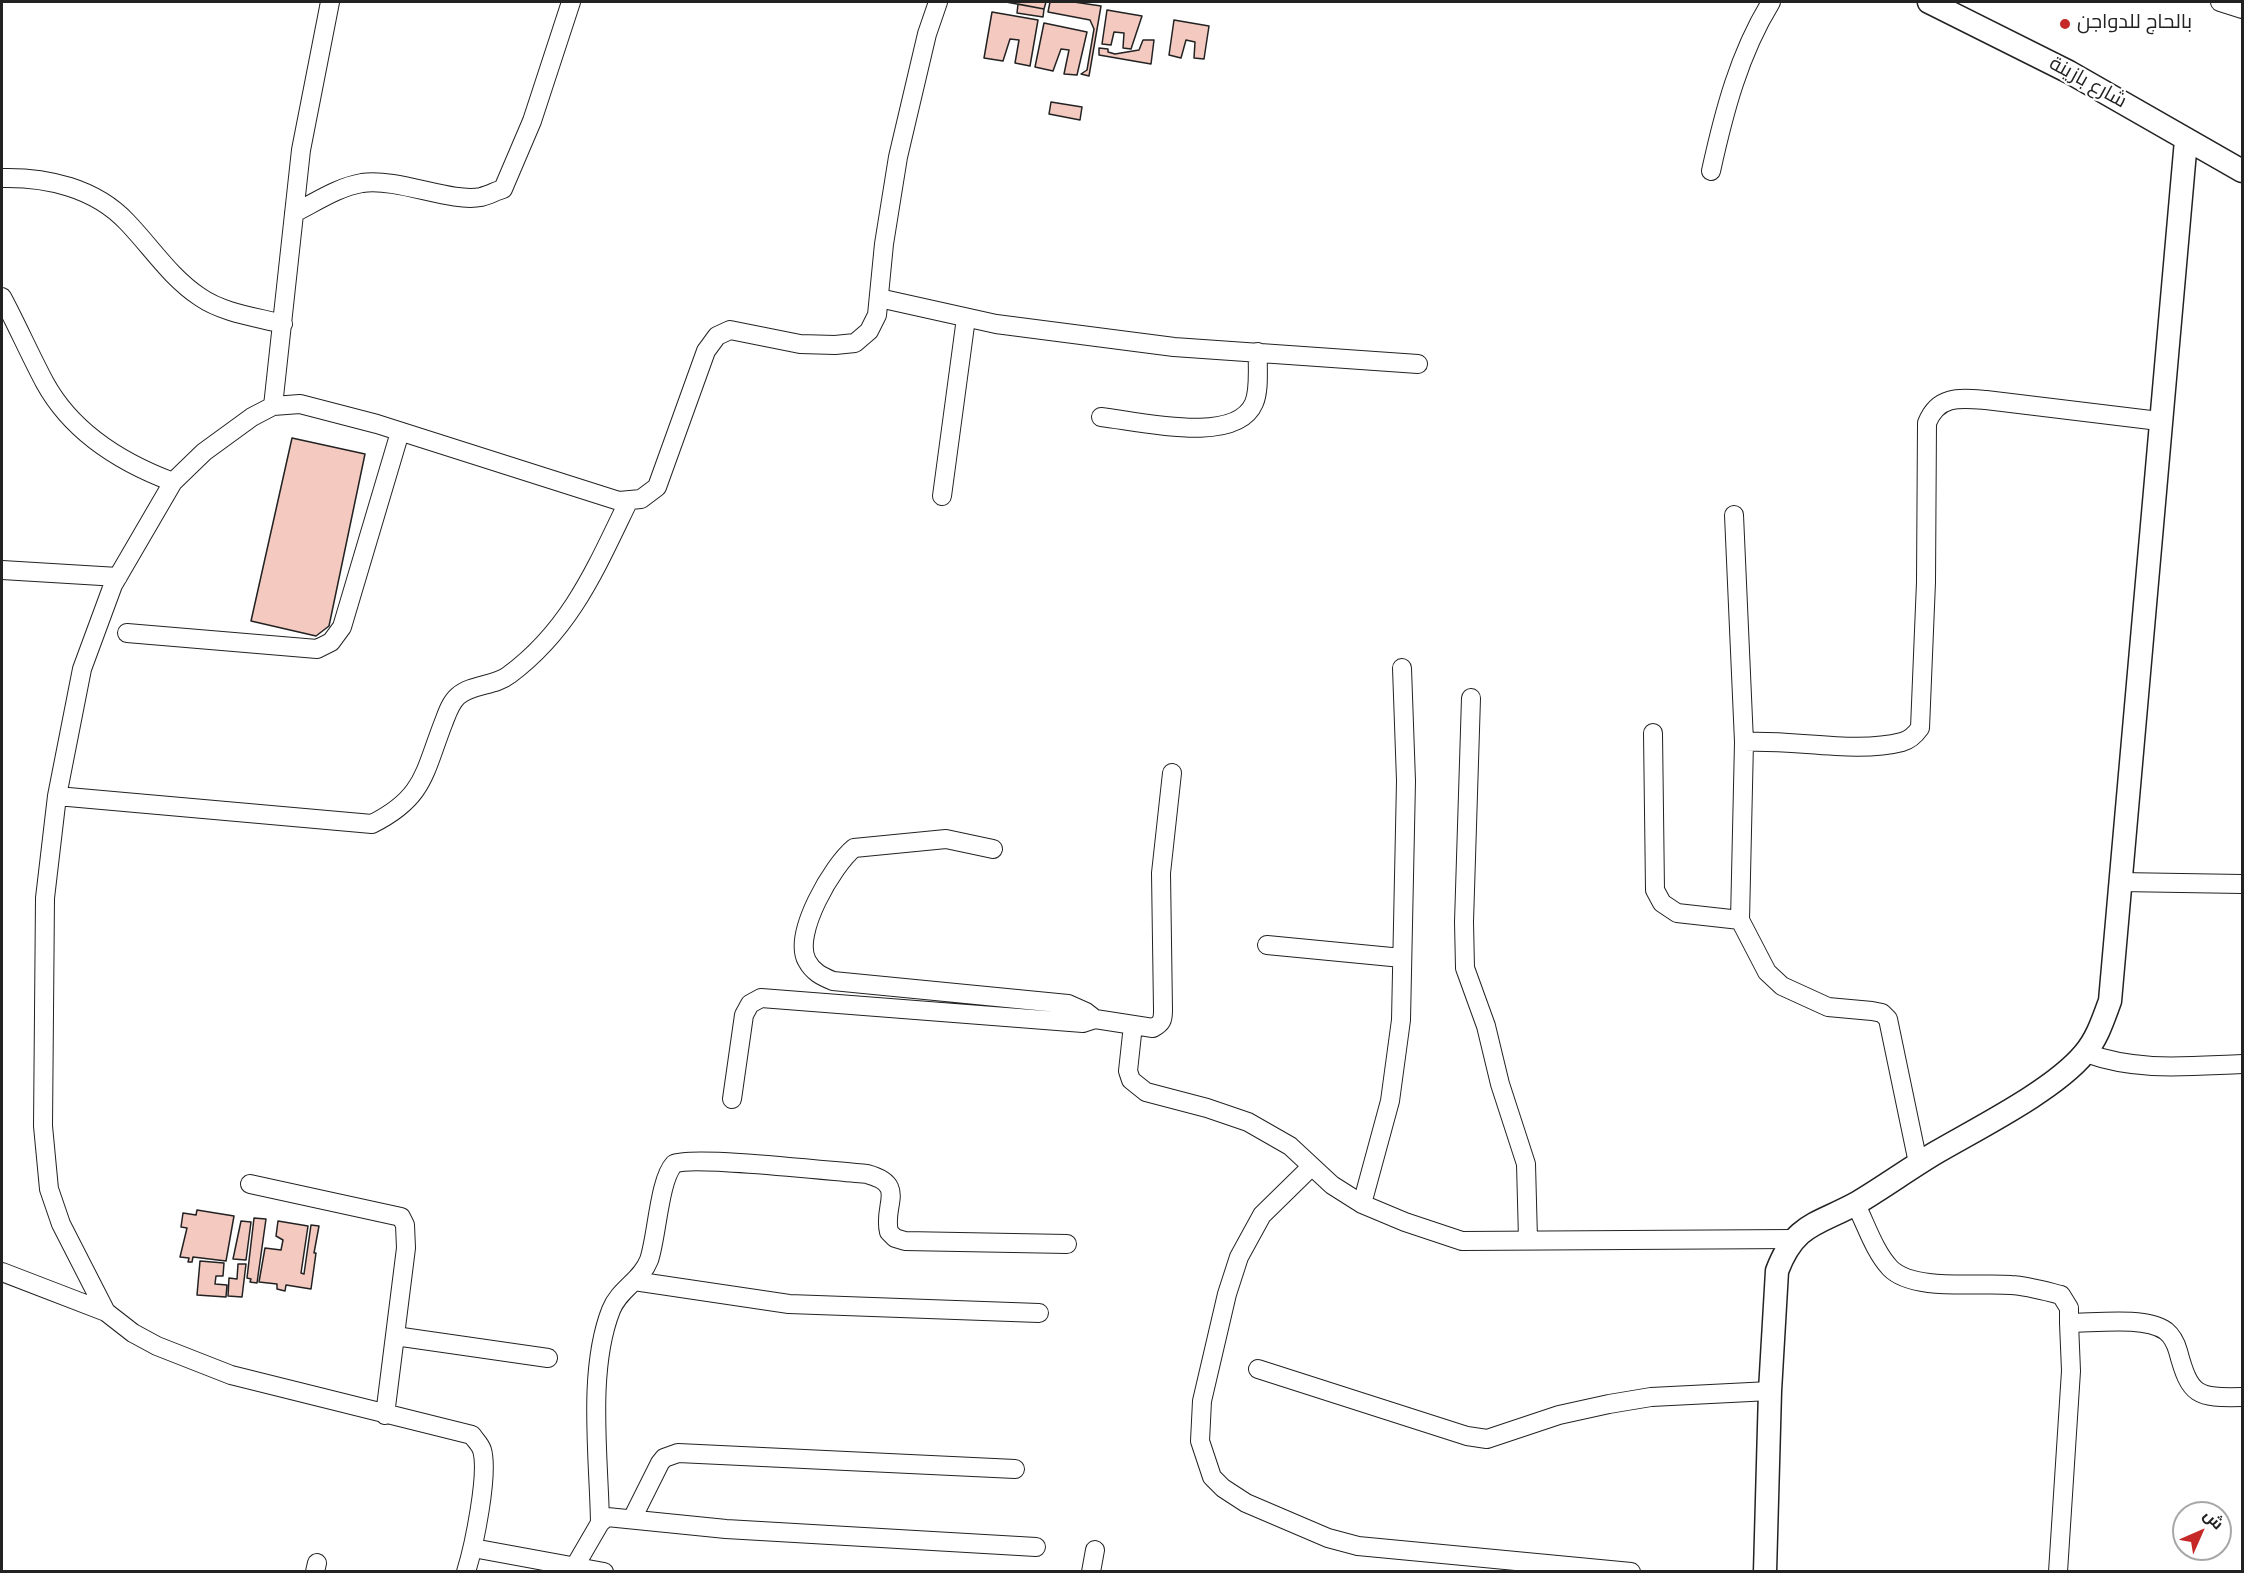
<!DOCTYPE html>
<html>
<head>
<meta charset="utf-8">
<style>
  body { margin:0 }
  #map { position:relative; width:2244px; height:1573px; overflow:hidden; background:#fff; font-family:Spectral,Cairo,serif }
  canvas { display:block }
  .frame { position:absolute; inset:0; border:3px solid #222; pointer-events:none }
  .north { position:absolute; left:2172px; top:1501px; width:60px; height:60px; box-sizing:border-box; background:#fff; border:2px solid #a7a7a7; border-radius:50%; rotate:45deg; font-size:16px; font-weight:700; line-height:24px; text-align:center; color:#222 }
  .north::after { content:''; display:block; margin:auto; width:21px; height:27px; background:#c62828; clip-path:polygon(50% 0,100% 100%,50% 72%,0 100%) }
</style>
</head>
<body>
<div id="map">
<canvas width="2244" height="1573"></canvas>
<div class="frame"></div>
<div class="north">ش</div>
</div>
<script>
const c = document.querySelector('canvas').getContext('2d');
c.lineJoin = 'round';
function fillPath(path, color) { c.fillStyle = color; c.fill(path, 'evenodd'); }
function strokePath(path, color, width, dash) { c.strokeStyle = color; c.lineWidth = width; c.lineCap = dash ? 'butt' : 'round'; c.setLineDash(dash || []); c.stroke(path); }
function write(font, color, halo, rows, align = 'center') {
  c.font = font + ' Spectral,Cairo,serif'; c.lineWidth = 4.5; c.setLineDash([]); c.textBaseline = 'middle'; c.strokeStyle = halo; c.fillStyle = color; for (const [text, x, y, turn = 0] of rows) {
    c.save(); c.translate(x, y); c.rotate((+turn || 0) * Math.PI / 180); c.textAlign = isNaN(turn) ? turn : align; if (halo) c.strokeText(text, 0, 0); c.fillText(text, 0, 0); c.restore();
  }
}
const building = new Path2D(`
  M1006 2H1046L1044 9Z
  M1050 2H1074L1101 6 1089 76 1081 74 1087 70 1094 29 1090 20 1048 12Z
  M1018 4 1044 9 1043 17 1017 13Z
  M1107 10 1142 16 1131 49 1123 48 1124 33 1114 32 1111 45 1102 44Z
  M992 12 1038 20 1030 66 1015 63 1019 40 1010 39 1003 61 984 58Z
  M1174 20 1209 26 1204 59 1194 58 1195 42 1186 40 1181 58 1169 55Z
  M1044 23 1087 32 1077 75 1064 74 1069 50 1061 49 1053 71 1035 67Z
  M1143 40H1154L1151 64 1099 55V48L1108 49V52L1115 54 1139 50Z
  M1051 102 1082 107 1080 120 1049 114Z
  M292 438 365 454 329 626 316 636 251 621Z
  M197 1210 234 1216 226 1261 193 1257 192 1262H188L189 1258 180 1257 187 1228 181 1227 183 1213 196 1215Z
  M254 1218 266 1219 257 1283 250 1282 251 1279 247 1278Z
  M241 1221 251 1222 246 1260 233 1259Z
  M278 1221 308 1226 301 1273 304 1274 311 1225 319 1226 314 1253H316L311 1289 286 1285 285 1291 277 1289V1284L259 1282 265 1248 281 1250 283 1240 276 1236Z
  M200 1261 224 1263 223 1276H216L215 1284 227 1285 226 1297 197 1295Z
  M238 1264H246L242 1297 228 1296 229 1278 237 1279Z`);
fillPath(building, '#f3c9c0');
strokePath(building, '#222', 1.5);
const minor = new Path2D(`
  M2220 2 2242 9
  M1711 171C1724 112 1739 54 1771 2
  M2 178C47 177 95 188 127 222 152 248 170 277 200 297 223 313 256 317 283 324
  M294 213C316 202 338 187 362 183 400 178 450 203 481 197 489 195 496 191 503 189L532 121 571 2
  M2 297C17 325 30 355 45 383 72 432 122 463 173 482
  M879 298 996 324 1174 347 1418 364
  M273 406 301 150 330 2
  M1101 417C1138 421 1236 446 1254 403 1260 389 1257 367 1258 352
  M942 496 966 318
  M1734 515 1744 742 1740 920 1767 972 1782 986 1828 1007 1872 1011 1882 1013 1888 1019 1918 1163
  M2 570 118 577
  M127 633 317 649 331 642 342 627 400 432
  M1471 698 1464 922 1465 968 1486 1026 1500 1084 1526 1164 1528 1239
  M1653 733 1655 890 1662 903 1677 913 1740 920
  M1744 742C1793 739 1856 754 1902 742 1910 740 1915 735 1920 728L1926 582 1927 423C1938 395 1960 398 1986 400L2159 421
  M57 796 372 824C424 798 424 773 443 724 447 714 450 703 458 696 472 684 495 686 509 675 571 629 596 568 629 500
  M993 849 946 839 854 848C833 865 792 934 807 961 813 972 821 976 833 981L1068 1004 1086 1012 1095 1019
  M2120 882 2242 884
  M1267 945 1402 958
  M1133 1025 1128 1071 1131 1080 1146 1092 1207 1108 1248 1122 1290 1146 1332 1185 1362 1204 1405 1222 1462 1241 1793 1239
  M2086 1053C2138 1072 2188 1066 2242 1064
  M732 1099 744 1015 750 1004 761 998 1083 1023 1095 1019 1153 1028C1162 1023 1163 1020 1163 1010L1161 873 1172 773
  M1311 1167 1262 1215 1239 1257 1227 1294 1202 1401 1200 1441 1212 1477 1223 1488 1246 1503 1328 1538 1358 1546 1631 1572
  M250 1184 401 1217 405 1225 406 1248 385 1415
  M1855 1203C1866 1224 1874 1251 1890 1268 1913 1292 1980 1282 2011 1285 2028 1286 2045 1291 2061 1295L2069 1308V1323C2095 1323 2145 1316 2166 1331 2172 1336 2176 1344 2178 1351 2190 1396 2197 1398 2242 1397
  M1362 1204 1390 1101 1401 1020 1406 781 1402 668
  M2 1272 106 1312 133 1333 157 1346 231 1375 472 1435C475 1440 480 1444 482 1450 489 1474 474 1546 466 1572
  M634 1281 789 1304 1039 1313
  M106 1312 61 1224 49 1189 43 1126 45 898 57 796 82 669 113 585 173 482 204 452 252 417 273 406 300 404 377 424 619 501 641 499 657 487 706 351 717 336 730 330 800 344 835 345 855 343 869 331 877 315 884 244 898 157 927 34 938 2
  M395 1336 548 1358
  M1258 1369 1467 1436 1487 1439 1559 1415 1609 1404 1651 1397 1770 1391
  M632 1519 660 1463 664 1458 678 1453 1015 1469
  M600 1523C599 1458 587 1371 611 1310 619 1289 641 1281 649 1260 657 1237 659 1180 674 1164 691 1155 838 1172 867 1174 908 1185 882 1205 889 1232L895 1238 905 1241 1067 1244
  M473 1548 604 1572
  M575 1566 600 1523 607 1517 726 1529 1036 1547
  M315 1572 317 1563
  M1091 1572 1095 1550
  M2058 1572 2071 1371 2069 1323`);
const tertiary = new Path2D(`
  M1929 2 2069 72 2242 171
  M1765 1572 1770 1391 1777 1271C1795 1223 1817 1225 1857 1203 1884 1187 1910 1168 1937 1152 1980 1127 2054 1090 2084 1054 2097 1039 2103 1020 2110 1001L2186 140`);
strokePath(minor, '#222', 20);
strokePath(tertiary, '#222', 25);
strokePath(minor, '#fff', 18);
strokePath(tertiary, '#fff', 22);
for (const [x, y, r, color] of [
  [2065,24,6,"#c62828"]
]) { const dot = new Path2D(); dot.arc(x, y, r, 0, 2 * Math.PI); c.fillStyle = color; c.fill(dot); strokePath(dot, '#fff', 2); }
write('20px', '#222', '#fff', [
  ["بالحاج للدواجن",2077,24]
], 'left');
write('20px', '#222', '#fff', [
  ["شارع بازينة",2087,84,29]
]);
</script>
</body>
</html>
